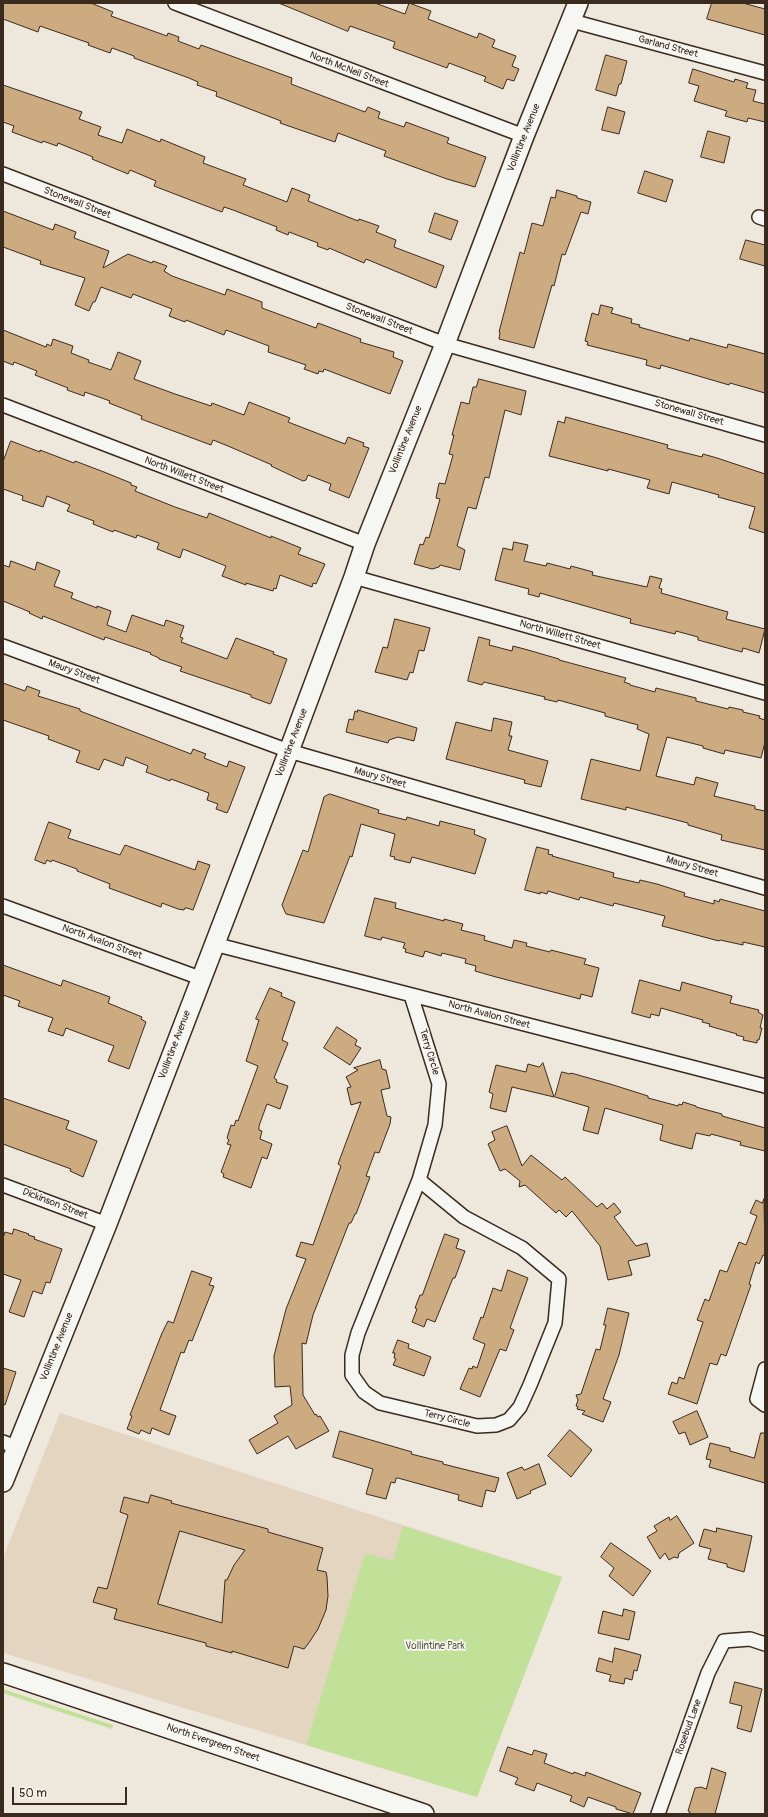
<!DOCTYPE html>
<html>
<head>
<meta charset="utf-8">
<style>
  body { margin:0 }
  #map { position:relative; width:768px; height:1817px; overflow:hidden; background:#eee7db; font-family:Pangolin,sans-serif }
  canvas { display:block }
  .frame { position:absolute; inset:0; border:4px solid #3b2a1e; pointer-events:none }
  .scale { position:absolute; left:12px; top:1787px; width:115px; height:18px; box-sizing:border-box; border:2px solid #3b2a1e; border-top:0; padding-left:5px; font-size:12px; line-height:14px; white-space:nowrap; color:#3b2a1e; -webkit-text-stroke:3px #f6f6f2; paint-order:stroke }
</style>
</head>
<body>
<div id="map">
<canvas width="768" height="1817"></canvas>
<div class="frame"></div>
<div class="scale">50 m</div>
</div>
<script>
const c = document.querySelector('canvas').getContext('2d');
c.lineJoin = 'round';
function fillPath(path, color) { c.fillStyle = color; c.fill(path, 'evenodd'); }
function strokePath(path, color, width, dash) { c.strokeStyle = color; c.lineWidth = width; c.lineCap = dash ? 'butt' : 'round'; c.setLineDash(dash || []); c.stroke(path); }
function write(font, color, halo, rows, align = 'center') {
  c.font = font + ' Pangolin,sans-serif'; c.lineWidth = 3.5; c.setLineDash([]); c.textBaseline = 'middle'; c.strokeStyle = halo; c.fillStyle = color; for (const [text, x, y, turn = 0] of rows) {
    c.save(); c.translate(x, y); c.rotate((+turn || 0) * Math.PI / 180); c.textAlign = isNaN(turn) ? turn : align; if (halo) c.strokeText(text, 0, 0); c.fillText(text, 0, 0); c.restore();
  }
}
fillPath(new Path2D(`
  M60 1413 562 1577 477 1797 3 1653V1558Z`), '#e4d5c0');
fillPath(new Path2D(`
  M403 1526 562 1577 477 1797 306 1745 365 1553 393 1561Z
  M3 1689 113 1725 112 1729 3 1693Z`), '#c1e199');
const building = new Path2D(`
  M3 3H91L113 12 111 16 167 36 168 33 179 37 178 41 199 49 201 45 292 78 291 84 365 112 368 107 380 112 378 118 404 127 406 122 449 138 447 143 486 157 475 187 447 179 384 156 386 151 338 133 335 142 280 123 281 121 216 96 217 92 197 85 198 82 189 78 134 58V56L112 48 110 53 88 45 89 43 40 26 38 32 3 19Z
  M279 3H375L405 14 409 3 431 11 428 19 477 38 479 33 495 40 492 47 516 56 512 66 519 69 514 81 507 79 503 89 484 81 486 77 449 63 447 68 393 48 395 42 350 26 348 31Z
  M712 3H743L765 9V35L707 19Z
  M606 55 627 61 621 84H619L616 96 596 90Z
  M693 69 734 82 735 79 748 83 746 88 756 90 753 101 765 104V122L748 118 747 122 725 116 727 111 694 101 699 86 689 83Z
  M3 85 82 112 79 119 101 127 98 135 122 143 127 129 160 142 161 139 205 157 203 163 246 179 243 185 287 202 292 188 310 195 308 201 358 221 359 219 379 226 376 232 396 240 394 247 444 266 436 288 366 259 364 263 329 248 328 250 317 246 318 243 289 232 288 235 276 230 277 227 233 210 224 207 222 212 193 201 154 186 156 181 130 170 128 174 92 159 93 157 58 143 57 146 43 141 42 143 12 132 14 126 3 122Z
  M608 107 625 112 619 134 602 130Z
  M708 131 730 137 724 163 701 157Z
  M645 171 673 180 666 202 638 193Z
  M557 190 577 196V198L591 202 588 214 581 212 565 255 562 254 554 286 552 285 534 348 499 339 500 332H499L520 252 524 254 532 223 543 226 551 197 555 198Z
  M3 211 53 230 55 224 76 232 74 238 109 251 103 268 128 254 152 263 153 261 167 266 164 271 172 276 225 295 227 289 262 302V308L316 328 318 323 361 339 360 342 394 352 393 357 403 361 390 394 324 369 323 372 319 371 318 374 304 369 306 365 268 352 269 346 226 330 224 335 186 320 185 322 169 316 172 309 133 294 131 298 101 287 95 302H93L89 311 75 305 85 278 40 264 41 261 3 247Z
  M435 213 458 221 451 240 429 232Z
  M746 240 765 245V266L740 259Z
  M601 305 613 308 611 313 632 319 631 323 640 325 639 327 689 341 690 338 727 348 728 344 765 354V393L730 383 729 385 661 365 660 369 646 365 647 360 587 345 588 342 585 341 592 313 598 315Z
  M3 330 46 347 47 344 51 346 53 339 73 346 71 353 89 360 88 362 111 370 118 352 141 361 134 379 175 394 211 406 212 403 244 415 249 402 290 418 288 422 345 444 348 437 364 443 363 446 369 448 349 498 329 490 331 484 308 475 306 480 303 481 271 466 272 465 228 446 213 440 211 445 141 419 142 416 109 403 110 401 85 392 84 396 67 390 68 388 35 375 37 371 14 362 13 365 3 361Z
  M479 379 526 391 521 415 505 410 489 478 485 477 476 509 468 507 457 546 465 550 460 570 440 565 439 567 432 569 414 564 420 544 423 545 426 537 429 538 440 499 436 498 439 483 445 484 453 455 449 454 454 435H452L461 402 469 404 473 387H476Z
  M566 417 668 445 667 448 670 449 702 457 703 454 717 458 765 474V533L749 528 755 507 718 497 719 495 672 482 669 494 647 488 650 480 608 469V471L549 456 558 421 564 423Z
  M11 441 40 452V450L74 463 75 461 104 472 131 483V485L137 487 135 491 175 507 207 518 209 513 271 538V536L301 548 298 554 325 564 316 584 313 583 312 587 280 575 276 589 274 588 273 591 246 583V585L222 576 226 566 183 549 180 558 157 549 159 543 137 535 136 538 114 530 113 532 93 524 94 521 67 511 70 505 47 496 43 507 22 500 23 496 3 489V462Z
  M514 542 528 545 524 561 546 566 547 563 570 569 571 566 593 572 592 575 647 587 650 576 662 579 659 588 662 589 661 593 728 612 726 619 765 629 759 653 743 648 742 652 698 640V637L676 631 675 634 630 623 631 619 540 593 539 597 528 594 529 589 495 580 503 548 512 550Z
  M11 561 35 570 37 562 60 571 54 586 73 593 71 598 97 608V606L111 611 107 625 126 632 132 615 164 626 166 620 184 626 180 637 183 638 181 642 227 659 236 638 274 652 273 654 287 659 271 703 270 704 251 697V695L180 671 182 667 159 659V658L150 654 151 653 105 637 104 640 43 616 42 619 29 613 30 612 3 601V565L9 567Z
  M395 619 430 628 424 651 419 650 413 673 410 672 407 680 375 672 383 647 387 648Z
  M479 637 490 640 489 645 512 651 513 646 528 650 559 659V660L626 678 624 682 630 684V685L655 692 656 688 696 698V701L728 709 729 707 743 710V712L760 716 759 718 765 720V742L761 758 725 750 724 754 703 748V746L667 737 656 776 694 785 696 777 718 783 714 796 755 806V809L765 811V850L721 840 722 835 688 825V823L626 807V810L581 799 591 759 640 771 649 734 637 729 638 725 605 716V713L558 700 557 702 544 699 545 697 484 682 482 685 468 681Z
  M3 683 25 691 27 686 40 691 38 696 80 709V711L106 721 191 754 193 749 206 754 204 758 227 767 229 761 245 767 229 809 227 813 216 809 218 804 207 800 209 793 171 779 170 781 146 772 148 766 126 757 123 766 104 759 99 770 76 762 80 751 48 739 49 736 3 720Z
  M358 710 417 728 414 741 398 737 389 740 388 743 346 732 349 719 353 720 355 711 357 712Z
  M494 718 512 722 509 736H512L508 750 548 761 541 787 524 783 525 780 514 777 446 759 456 722 491 731Z
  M330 794 379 810 378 813 406 820 407 817 439 826 440 821 475 830 474 834 486 839 475 874 412 857 410 863 394 859 395 857 390 856 395 834 361 824 352 857 350 856 324 923 286 914 282 905 303 850 308 852 324 797Z
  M49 822 71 830 68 838 120 855 125 845 195 870 198 861 210 865 193 910 187 908H185L184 910 178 909 162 903 161 907 109 888 110 884 77 871V869L52 860 51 862 47 860 45 864 35 860Z
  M537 847 549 850 548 854 553 855 552 856 614 873 613 877 639 883 640 880 657 884 685 893 684 896 714 904V900L719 902 720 899 765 911V947L743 942V945L720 940 719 941 670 928 662 926 665 916 614 903 613 906 580 897 579 900 548 891 547 894 540 892V894L525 890Z
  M375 898 396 903 395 908 444 921V919L463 924 461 930 485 936 484 940 512 948 514 940 527 943 526 946 550 952 551 950 586 959 584 964 599 968 592 997 581 994 580 999 496 977 475 971 476 966 465 963 466 959 442 953 441 956 425 951 423 957 405 952 406 949 403 948 405 943 382 937 381 940 365 936Z
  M3 965 61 986 63 980 110 997 108 1003 142 1017 141 1019 146 1022 129 1069 108 1061 114 1046 66 1028 63 1036 48 1031 53 1018 18 1006 20 1001 3 995Z
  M640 980 680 991 682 982 732 996 730 1003 759 1010 758 1012 763 1015 760 1028H762L759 1040H757V1043L743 1040 744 1037 736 1035 737 1034 709 1026 710 1024 702 1022 703 1020 661 1008 659 1016 651 1014 650 1018 632 1013Z
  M270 988 282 993 281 996 295 1002 282 1040 288 1043 274 1078 277 1080 276 1082 288 1086 280 1109 267 1104 259 1126V1130L262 1131 260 1139 272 1144 267 1159 262 1157 251 1188 223 1177 224 1174 221 1172 231 1145 227 1144 229 1140 227 1138 231 1125 234 1126 236 1120 238 1121 258 1066 246 1061 259 1020 256 1019Z
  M337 1027 357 1040 355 1045 361 1048 350 1065 324 1048Z
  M380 1060 382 1069 386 1070 390 1088 381 1090 387 1116 391 1117 390 1124 379 1153 375 1152 366 1176 370 1177 356 1214H355L351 1223H349L313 1315 306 1344 302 1343 303 1395 315 1415 316 1414 318 1417 320 1416 329 1431 296 1449 288 1436 257 1454 249 1440 278 1423 274 1416 292 1405 290 1386 275 1387 274 1356 286 1309 306 1259 296 1256 301 1242 313 1245 341 1166 338 1164 361 1102 351 1105 347 1088 351 1087 346 1077 358 1070 354 1068Z
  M543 1063 554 1097 512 1087 506 1112 490 1108 493 1094 489 1092 496 1065 526 1072 528 1064 539 1067Z
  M562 1072 570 1074 571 1073 610 1084 648 1096V1098L678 1106 679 1104 682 1105 683 1102 696 1106V1107L722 1114V1116L758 1126 765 1128V1151L740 1145 741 1142 711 1134 710 1136 696 1133 692 1149 673 1144 660 1140 663 1125 605 1108 598 1134 583 1130 589 1107 555 1097Z
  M3 1098 69 1121 66 1129 97 1141 83 1177 70 1171 71 1169 3 1144Z
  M507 1126 522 1166 531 1155 562 1180 565 1177 597 1207 602 1203 607 1209 614 1203 621 1212 614 1217 636 1246 647 1243 650 1256 628 1261 632 1275 608 1280 600 1246 572 1211 566 1217 559 1210 556 1213 525 1185 519 1187 520 1181 505 1169 500 1171 488 1144 495 1140 492 1132Z
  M764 1199 765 1256 763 1255 759 1264 756 1262 749 1284 751 1285 726 1356 721 1354 717 1365 710 1363 697 1404 668 1394 672 1382 677 1384 679 1377 684 1379 703 1322 697 1320 705 1299 709 1301 720 1270 727 1272 739 1242 746 1245 757 1216 750 1213 756 1200 762 1203Z
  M14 1229 29 1234 28 1235 35 1237 34 1239 62 1249 50 1283 46 1282 42 1294 33 1291 24 1317 9 1312 21 1280 3 1274V1238L5 1232 12 1234Z
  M445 1234 459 1239 456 1248 465 1251 455 1278H453L435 1322 427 1319 424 1327 412 1322 417 1309 415 1308 420 1295H422Z
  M508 1270 528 1278 510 1328 514 1330 510 1340 506 1351 500 1349 480 1397 460 1389 469 1368 472 1369 473 1366 477 1368 485 1344 473 1339 481 1317 483 1318 493 1288 501 1291Z
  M192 1271 212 1278 209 1285 214 1286 192 1341 189 1340 184 1353 181 1352 160 1410 176 1416 169 1435 152 1428 150 1434 141 1430 139 1434 127 1429 132 1416 130 1415 162 1333 168 1321 173 1323Z
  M608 1308 629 1313 619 1355 603 1399 611 1402 603 1422 582 1414 585 1411 577 1409 578 1407 576 1406 578 1400 576 1395 581 1394 596 1349 600 1350 606 1325H604Z
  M398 1340 409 1344 408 1348 431 1357 424 1376 393 1365 396 1359 394 1358 395 1353H393Z
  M3 1368 16 1372 5 1405 3 1404Z
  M697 1411 708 1437 690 1445 685 1432 679 1434 673 1422Z
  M570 1430 592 1450 571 1477 548 1456Z
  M340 1431 412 1452 411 1454 443 1462V1464L499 1478 495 1492 486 1490 482 1507 458 1500 459 1495 398 1478H396L395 1483 391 1482 386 1499 366 1494 373 1469 333 1457Z
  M761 1433H765V1483L709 1467 711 1460 706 1459 710 1443 730 1448V1451L754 1458Z
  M539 1464 546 1484 530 1491 531 1493 517 1499 507 1473 522 1467 524 1470Z
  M151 1495 172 1501 171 1503 268 1529V1532L323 1548 317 1570 326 1572 327 1577 328 1596 326 1610 318 1629 308 1644 304 1649 294 1646 288 1668 232 1651V1653L206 1646V1643L114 1619 117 1609 93 1602 98 1587 107 1589 128 1515 120 1512 124 1497 148 1503ZM180 1531 245 1550 234 1565 227 1580H225L222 1623 158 1604Z
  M677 1516 694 1543 679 1553 678 1558 674 1557 669 1560 665 1553 660 1559 647 1537 657 1531 654 1526 669 1517 670 1520Z
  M717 1528 752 1536 744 1572 727 1567V1564L708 1559 711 1549 699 1546 704 1529 716 1532Z
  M611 1543 651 1571 633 1596 609 1576 614 1568 601 1557Z
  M624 1609 635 1612 629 1640 598 1633 603 1611 622 1616Z
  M615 1648 641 1655 637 1671 634 1670 632 1680 625 1678 624 1684 609 1681 611 1675 596 1671 599 1658 612 1662Z
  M735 1682 762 1689 751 1732 737 1728 742 1706 730 1703Z
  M508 1747 532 1755 534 1750 547 1754 544 1763 573 1774 574 1772 585 1776 586 1772 641 1793 633 1814 616 1809V1807L588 1797 584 1807 570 1801 572 1796 537 1783 534 1791 515 1784 518 1778 500 1771Z
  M712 1768 726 1773 715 1814H689L690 1812 688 1811 695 1788 701 1787 706 1789Z`);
fillPath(building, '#cdab80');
strokePath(building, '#3b2a1e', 1);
const street = new Path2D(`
  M175 3 524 136
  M572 21 765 73
  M3 174 445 344 765 435
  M759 217 765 219
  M3 405 365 544
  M354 577 765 693
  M3 646 289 751 765 888
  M3 906 200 978
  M214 944 765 1086
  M411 995 439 1084 435 1125 419 1180
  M419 1180 464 1217 522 1248 559 1279 555 1323 530 1385 520 1407 509 1420 496 1425 477 1426 380 1403 364 1392 352 1375V1355L358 1333Z
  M3 1185 107 1224
  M765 1369 757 1399 765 1405
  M3 1442 16 1447
  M658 1814 708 1673 724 1641 750 1639 765 1644`);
const secondary = new Path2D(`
  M3 1482 107 1224 289 751 354 577 365 544 445 344 524 136 578 3
  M3 1673 424 1814`);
strokePath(street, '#3b2a1e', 16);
strokePath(secondary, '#3b2a1e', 22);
strokePath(street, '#f6f6f2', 13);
strokePath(secondary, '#f6f6f2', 19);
write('10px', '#3b2a1e', '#f6f6f2', [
  ["Garland Street",668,47,15],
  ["North McNeil Street",349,70,21],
  ["Vollintine Avenue",524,138,-68],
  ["Stonewall Street",77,203,21],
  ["Stonewall Street",379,319,21],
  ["Stonewall Street",689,413,16],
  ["Vollintine Avenue",406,440,-68],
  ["North Willett Street",184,475,21],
  ["North Willett Street",560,635,16],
  ["Maury Street",74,672,20],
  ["Vollintine Avenue",292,743,-69],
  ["Maury Street",380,778,16],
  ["Maury Street",692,867,16],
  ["North Avalon Street",102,942,20],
  ["North Avalon Street",489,1015,15],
  ["Vollintine Avenue",175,1045,-69],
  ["Terry Circle",429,1052,73],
  ["Dickinson Street",55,1204,21],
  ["Vollintine Avenue",57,1347,-68],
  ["Terry Circle",447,1419,14],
  ["Rosebud Lane",689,1727,-70],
  ["North Evergreen Street",213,1743,19]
]);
write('10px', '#5c583d', '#f6f6f2', [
  ["Vollintine Park",435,1646]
]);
</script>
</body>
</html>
